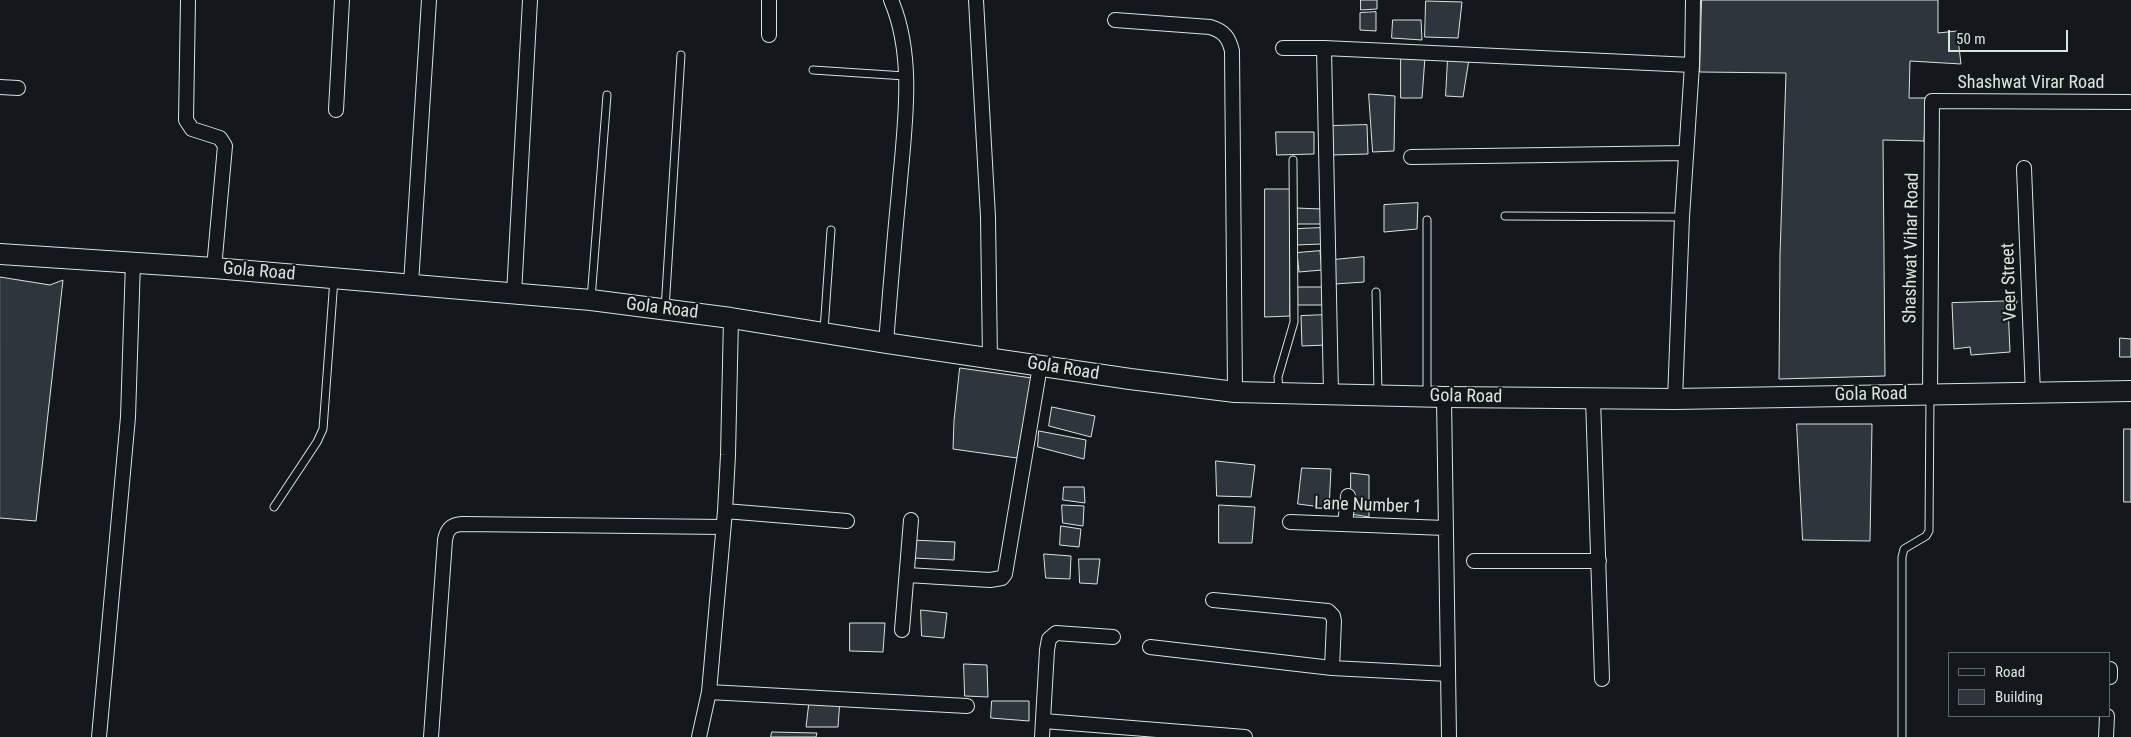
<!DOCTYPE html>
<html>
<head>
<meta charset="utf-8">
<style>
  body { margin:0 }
  #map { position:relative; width:2131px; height:737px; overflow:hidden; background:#14181c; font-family:"Roboto Condensed",sans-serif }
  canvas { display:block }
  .legend { position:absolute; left:1948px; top:652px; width:162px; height:65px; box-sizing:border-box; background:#14181c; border:1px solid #626a69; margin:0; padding:6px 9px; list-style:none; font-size:15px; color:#d8e6dc }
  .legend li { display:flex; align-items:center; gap:10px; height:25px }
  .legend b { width:25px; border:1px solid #626a69 }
  .scale { position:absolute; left:1948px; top:30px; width:120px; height:22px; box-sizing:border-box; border:2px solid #d8e6dc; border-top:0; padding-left:6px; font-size:15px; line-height:18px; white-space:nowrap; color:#d8e6dc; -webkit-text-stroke:4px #14181c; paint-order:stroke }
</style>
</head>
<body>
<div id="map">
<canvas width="2131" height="737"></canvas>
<ul class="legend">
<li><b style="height:6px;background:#14181c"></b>Road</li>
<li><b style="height:14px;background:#2c363c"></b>Building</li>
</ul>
<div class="scale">50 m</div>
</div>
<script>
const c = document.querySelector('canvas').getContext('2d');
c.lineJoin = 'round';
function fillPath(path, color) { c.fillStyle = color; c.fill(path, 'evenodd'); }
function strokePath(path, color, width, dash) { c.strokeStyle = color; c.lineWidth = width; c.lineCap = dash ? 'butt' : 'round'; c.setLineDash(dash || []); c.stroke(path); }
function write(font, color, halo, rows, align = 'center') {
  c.font = font + ' "Roboto Condensed",sans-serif'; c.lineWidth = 4; c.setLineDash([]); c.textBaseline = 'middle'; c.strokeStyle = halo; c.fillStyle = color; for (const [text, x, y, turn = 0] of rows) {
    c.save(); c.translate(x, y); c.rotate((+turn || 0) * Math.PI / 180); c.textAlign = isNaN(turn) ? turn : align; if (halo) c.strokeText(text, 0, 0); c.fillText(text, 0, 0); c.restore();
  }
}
const building = new Path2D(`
  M1361 0H1377V9L1361 10Z
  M1702 0H1938V33L1957 31 1961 64 1910 61 1909 98H1926L1924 141 1883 140 1885 376 1779 379 1780 255 1786 73 1700 72Z
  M1426 1 1462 2 1458 38 1425 37Z
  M1376 12V31L1360 30V13Z
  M1393 20H1421L1422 40 1392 38Z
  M1401 56 1425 57 1422 98H1401Z
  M1448 58 1469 59 1463 97 1446 96Z
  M1369 94 1395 96 1394 151 1373 152Z
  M1367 125 1368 154 1331 155 1330 126Z
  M1276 132H1314V154L1277 155Z
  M1265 189H1290V316L1265 317Z
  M1418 203 1417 229 1384 232V205Z
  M1296 208 1322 209V224H1296Z
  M1321 228 1322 244 1296 245V229Z
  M1320 251 1322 270 1299 272 1297 253Z
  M1364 257V282L1335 284 1333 260Z
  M0 277 50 285 63 280 36 521 0 518Z
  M1298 287H1324V305H1298Z
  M2017 301 2016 306H2008L2010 352 1971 355 1970 347 1954 349 1952 303Z
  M1325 315 1326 345 1302 346 1301 316Z
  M2120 338 2131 339V357H2120Z
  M960 368 1032 378 1017 458 953 449 954 421Z
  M1052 407 1095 416 1091 437 1049 426Z
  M1797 424H1872L1870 541 1803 540Z
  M2124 429H2131V502H2124Z
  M1039 431 1086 440 1084 459 1038 447Z
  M1216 461 1255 465 1251 497 1217 496Z
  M1302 468 1331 469 1329 508 1298 504Z
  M1351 473 1369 475V517L1351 514Z
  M1064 487H1084L1085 503 1063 500Z
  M1062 505 1084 506 1083 526 1063 523Z
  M1219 505 1255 507 1252 543H1219Z
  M1061 526 1081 529 1079 547 1060 545Z
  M912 540 955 542 954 560 913 558Z
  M1044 554 1071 556 1070 579 1046 578Z
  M1079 559H1100L1097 584 1080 583Z
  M921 610 947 613 944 638 922 636Z
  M850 623H885L883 652 850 651Z
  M964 664 987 665 988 697 965 696Z
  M840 699 838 727H806L809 702Z
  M992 701H1029V721L991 718Z
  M772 732 817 733 816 737H771Z`);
fillPath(building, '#2c363c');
strokePath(building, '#d8e6dc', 1);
const lane = new Path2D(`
  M813 70 905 76
  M1505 216 1682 217
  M1376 292 1378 393
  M591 299 607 95
  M665 309 681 55
  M824 330 831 230
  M1279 392 1278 377 1294 322 1293 160
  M1427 395V220
  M274 507 317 442 323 429 334 279
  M1902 737V557L1904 549 1926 536 1929 531 1930 396`);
const street = new Path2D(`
  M188 0 186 120 192 129 220 138 225 146 214 268
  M769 0V35
  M976 0 988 217 990 359
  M1115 20 1210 27C1224 31 1229 38 1232 51L1235 392
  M1283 48H1324L1692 65
  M1324 48 1331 394
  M0 87 18 88
  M336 110 342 0
  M1411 157 1685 153
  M2024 168 2033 394
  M411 284 429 0
  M514 294 530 0
  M886 343C890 293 894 242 899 192 904 130 916 58 891 0
  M1930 395 1932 101 2129 102
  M1444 397 1449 737
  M1593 398 1602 679
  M1675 399 1682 217 1692 65 1693 0
  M725 511 847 521
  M1290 522 1445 528
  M1345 524 1348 496
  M1474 561H1599
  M907 575 990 580 1002 578 1005 574 1040 366
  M1213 600 1328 611 1333 616 1334 621 1332 668
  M902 630 911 520
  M1150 647 1332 668 1448 674
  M2110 677V669
  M709 692 967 706
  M1044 721 1245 737
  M99 737 128 417 133 262
  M431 737 445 540C447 529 451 525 462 524L723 527
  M699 737 709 692 725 511 728 455 731 318
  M1042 737 1047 650 1049 639 1056 633 1113 637
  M2106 737 2107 716`);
const secondary = new Path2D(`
  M0 254 214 268 591 300 731 318 886 343 1130 379 1235 392 1444 397 1675 399 2131 391`);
strokePath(lane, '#d8e6dc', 9);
strokePath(street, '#d8e6dc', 16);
strokePath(secondary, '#d8e6dc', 22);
strokePath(lane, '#14181c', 7);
strokePath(street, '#14181c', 14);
strokePath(secondary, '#14181c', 20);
write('18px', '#d8e6dc', '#14181c', [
  ["Shashwat Virar Road",2031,83],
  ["Shashwat Vihar Road",1912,248,-89],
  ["Gola Road",259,272,5],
  ["Veer Street",2010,282,-92],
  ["Gola Road",662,309,7],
  ["Gola Road",1063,369,9],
  ["Gola Road",1871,395,-1],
  ["Gola Road",1466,397,1],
  ["Lane Number 1",1368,506,2]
]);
</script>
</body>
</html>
